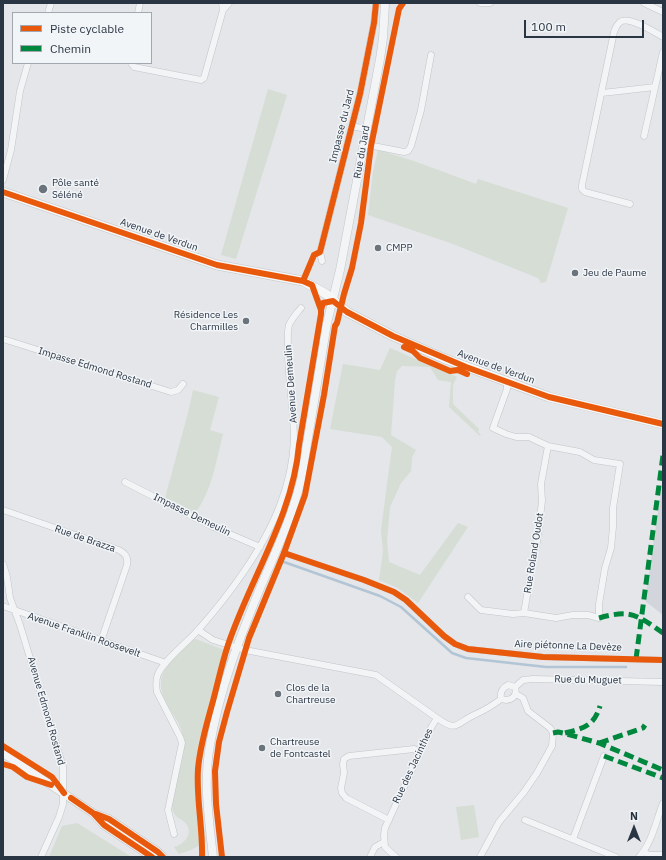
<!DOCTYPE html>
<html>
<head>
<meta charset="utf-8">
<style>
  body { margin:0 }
  #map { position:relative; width:666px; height:860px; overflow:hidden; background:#e4e6e9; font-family:"IBM Plex Sans",sans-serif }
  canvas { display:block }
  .frame { position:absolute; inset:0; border:4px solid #2a3543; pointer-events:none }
  .legend { position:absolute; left:12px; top:12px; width:140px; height:52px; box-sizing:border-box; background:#f2f5f8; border:1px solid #a2a8b0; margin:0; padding:5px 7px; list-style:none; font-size:12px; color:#2a3543 }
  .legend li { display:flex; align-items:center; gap:8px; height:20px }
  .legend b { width:20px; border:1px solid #a2a8b0 }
  .north { position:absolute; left:614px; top:808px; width:40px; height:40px; -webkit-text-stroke:3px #f2f5f8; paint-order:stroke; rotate:0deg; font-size:11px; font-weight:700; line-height:16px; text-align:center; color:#2a3543 }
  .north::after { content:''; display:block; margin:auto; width:14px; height:18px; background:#2a3543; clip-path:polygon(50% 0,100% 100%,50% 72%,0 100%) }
  .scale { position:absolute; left:524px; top:20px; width:120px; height:18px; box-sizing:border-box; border:2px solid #2a3543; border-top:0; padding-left:5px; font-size:12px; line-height:14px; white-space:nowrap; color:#2a3543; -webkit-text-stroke:3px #f2f5f8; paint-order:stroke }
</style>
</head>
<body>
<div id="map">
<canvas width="666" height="860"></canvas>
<div class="frame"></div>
<ul class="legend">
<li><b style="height:5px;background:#e8590c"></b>Piste cyclable</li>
<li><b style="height:5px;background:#00873e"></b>Chemin</li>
</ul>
<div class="north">N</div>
<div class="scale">100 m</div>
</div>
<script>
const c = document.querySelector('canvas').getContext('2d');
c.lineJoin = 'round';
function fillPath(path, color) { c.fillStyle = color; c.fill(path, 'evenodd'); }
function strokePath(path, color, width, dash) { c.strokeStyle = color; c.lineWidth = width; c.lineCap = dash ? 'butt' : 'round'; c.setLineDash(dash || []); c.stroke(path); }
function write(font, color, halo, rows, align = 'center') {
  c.font = font + ' "IBM Plex Sans",sans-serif'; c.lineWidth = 3; c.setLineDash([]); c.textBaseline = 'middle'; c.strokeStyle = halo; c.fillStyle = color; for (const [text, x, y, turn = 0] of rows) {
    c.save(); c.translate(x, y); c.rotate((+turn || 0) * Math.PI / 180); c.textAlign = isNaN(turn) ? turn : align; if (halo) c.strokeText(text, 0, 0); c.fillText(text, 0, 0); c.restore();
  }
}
fillPath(new Path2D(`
  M663 477V615L645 601Z`), '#d2d6dc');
fillPath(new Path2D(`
  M268 89 287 95 236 259 221 255Z
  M378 150 414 161 476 184 478 179 568 208 546 282 541 283 538 278 453 244 368 215 373 172Z
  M390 348 457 377 453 385V404L479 429 478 432 481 435 480 436 449 407 451 382 438 380 430 367 402 366 397 371 395 380 391 435 416 450 412 457 411 471 401 483 390 507 387 541 389 562 420 575 458 523 468 527 418 603 398 588 379 580 383 552 381 530 392 447 382 437 330 429 343 364 380 370Z
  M193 390 219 397 210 430 223 434C216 461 212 491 195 513L176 502 165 498 188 413Z
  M196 639 224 650 227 654 228 659C217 693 206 726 202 761 199 788 203 815 206 842L191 850 179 854 174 847C183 845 193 835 187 825 182 817 172 819 172 804 172 800 174 796 174 792 178 774 187 754 183 736 180 717 160 703 161 683 161 666 181 651 193 640Z
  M474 805 479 837 461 840 456 807Z
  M77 823 130 856 131 857H49L62 826Z`), '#d5ddd4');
strokePath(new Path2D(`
  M284 562 380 596 401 607 452 653 466 658 546 667H626`), '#b2c5d5', 2.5);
const pedestrian = new Path2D(`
  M284 553 364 580 394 592 406 600 444 636 455 644 468 649 543 657 663 660`);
const minor = new Path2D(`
  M480 3H490
  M644 3 663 12
  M223 10 229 3
  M48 13 51 3
  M138 13 140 3
  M131 63 134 67 201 80 204 78 223 10 222 3
  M602 93 655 87
  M352 126 366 129
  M644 136 663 52
  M363 144 404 152 408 151 411 146 421 110 431 55
  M3 180 11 150 20 91 28 63
  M630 204 585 192 582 189V185L614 32C615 29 617 25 619 23 627 14 654 32 663 37
  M322 261 320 252 360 94 374 23 376 3
  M3 339 171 392 178 390 183 384
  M125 482 211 526 260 547
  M3 510 119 550C126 554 128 557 127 565L101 641
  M3 564 7 577 10 598 20 625 63 767V804L59 817 41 857
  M468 597 481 610 513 614 524 613 556 618 573 615H588L599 618V604L605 568 611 548 613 527V508L620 464 594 460 580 452 548 446 529 437H516L506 434 493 428 507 389V382
  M3 606 166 663
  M524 613 534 554 537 542 542 501 541 484 548 446
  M198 630 213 640 245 650 376 675 437 718 432 726 385 828 384 835 385 847 396 857
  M508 685 515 687C518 697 510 702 501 699 500 692 502 688 508 685Z
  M515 687 523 680 533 679 663 682
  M437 718C458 733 456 723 474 715 485 710 491 707 501 699
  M389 820 346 798 342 793 341 788 344 773 343 764 344 759 349 756 414 749 420 752
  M525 820 616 857
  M174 834 168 810 182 743 180 737 157 692C156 686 156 679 158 674 165 659 188 642 199 629 229 595 264 548 280 505 288 485 293 462 294 440 294 410 288 380 288 350 288 342 287 333 289 325 292 318 297 313 301 308
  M573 839 604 756
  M644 852 649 855H663
  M370 857 375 847 384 842
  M480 857 499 822 524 792 537 773 552 746 553 733 550 728 528 711 523 698 516 694
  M639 857C652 843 656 821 663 803`);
const tertiary = new Path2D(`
  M3 753 93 813 104 825 152 857
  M95 814 109 819 158 852 163 857
  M213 857C209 820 203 782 210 745 219 690 240 637 261 586 276 551 292 517 301 480L327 323 340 270 380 59 383 38 385 3`);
const secondary = new Path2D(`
  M3 192 217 265 303 281 326 294 347 312 393 336 443 358 549 397 663 424`);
strokePath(pedestrian, '#c2c4c7', 6);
strokePath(minor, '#c2c4c7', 7);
strokePath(tertiary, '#c2c4c7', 9);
strokePath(secondary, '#c2c4c7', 10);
strokePath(pedestrian, '#f3f4f6', 5);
strokePath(minor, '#f3f4f6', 6);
strokePath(tertiary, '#f3f4f6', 8);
strokePath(secondary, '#f7f7f7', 9);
strokePath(new Path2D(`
  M599 618C631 609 637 615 663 633
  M636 659 663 455
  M553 733 558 732 563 733 599 743 663 770
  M565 733C584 728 594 726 600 706
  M599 743 643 728 645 725
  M604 756 663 778`), '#00873e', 5, [10, 5]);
strokePath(new Path2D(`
  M3 192 217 265 303 281 312 285 321 310V314L299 445C293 516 250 579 228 645 222 663 218 682 213 701 207 723 200 745 198 769 196 799 203 828 202 857
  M303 281 314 255 320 252 360 94 374 23 376 3
  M321 310 323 303 333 301 347 312 393 336 466 367 549 397 663 424
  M404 347 413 351 420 358 450 371 458 370 467 374
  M284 553 364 580 394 592 406 600 444 636 455 644 468 649 543 657 663 660
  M3 746 52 777 64 793
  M3 764 13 767 27 777 51 785
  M71 798 93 813 104 825 152 857
  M96 814 109 819 158 852 163 857
  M222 857 216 804 215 771 219 742 227 712 249 638 284 553 305 495 324 395 335 326 337 323 344 294 352 268 361 223 371 146 399 9 403 3`), '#e8590c', 6);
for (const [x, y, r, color] of [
  [43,189,5,"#6b737d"],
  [378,248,4,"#6b737d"],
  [575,273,4,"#6b737d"],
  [246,321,4,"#6b737d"],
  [278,694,4,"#6b737d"],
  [262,748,4,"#6b737d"]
]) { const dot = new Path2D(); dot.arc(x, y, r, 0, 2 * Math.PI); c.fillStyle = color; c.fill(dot); strokePath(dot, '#f2f5f8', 1.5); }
write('10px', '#2a3543', '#f2f5f8', [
  ["Impasse du Jard",342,126,-76],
  ["Rue du Jard",362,152,-80],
  ["Avenue de Verdun",159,235,19],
  ["Avenue de Verdun",496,367,20],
  ["Impasse Edmond Rostand",95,368,17],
  ["Avenue Demeulin",291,384,-94],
  ["Impasse Demeulin",192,515,26],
  ["Rue de Brazza",85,539,19],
  ["Rue Roland Oudot",534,553,-81],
  ["Avenue Franklin Roosevelt",84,635,19],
  ["Aire piétonne La Devèze",568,646,2],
  ["Rue du Muguet",588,680,1],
  ["Avenue Edmond Rostand",46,711,74],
  ["Rue des Jacinthes",413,766,-65]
]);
write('10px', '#2a3543', '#f2f5f8', [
  ["Pôle santé",52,183],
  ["Séléné",52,195],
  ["CMPP",386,248],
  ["Jeu de Paume",583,273],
  ["Résidence Les",238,315,"right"],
  ["Charmilles",238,327,"right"],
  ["Clos de la",286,688],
  ["Chartreuse",286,700],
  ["Chartreuse",270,742],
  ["de Fontcastel",270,754]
], 'left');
</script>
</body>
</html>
